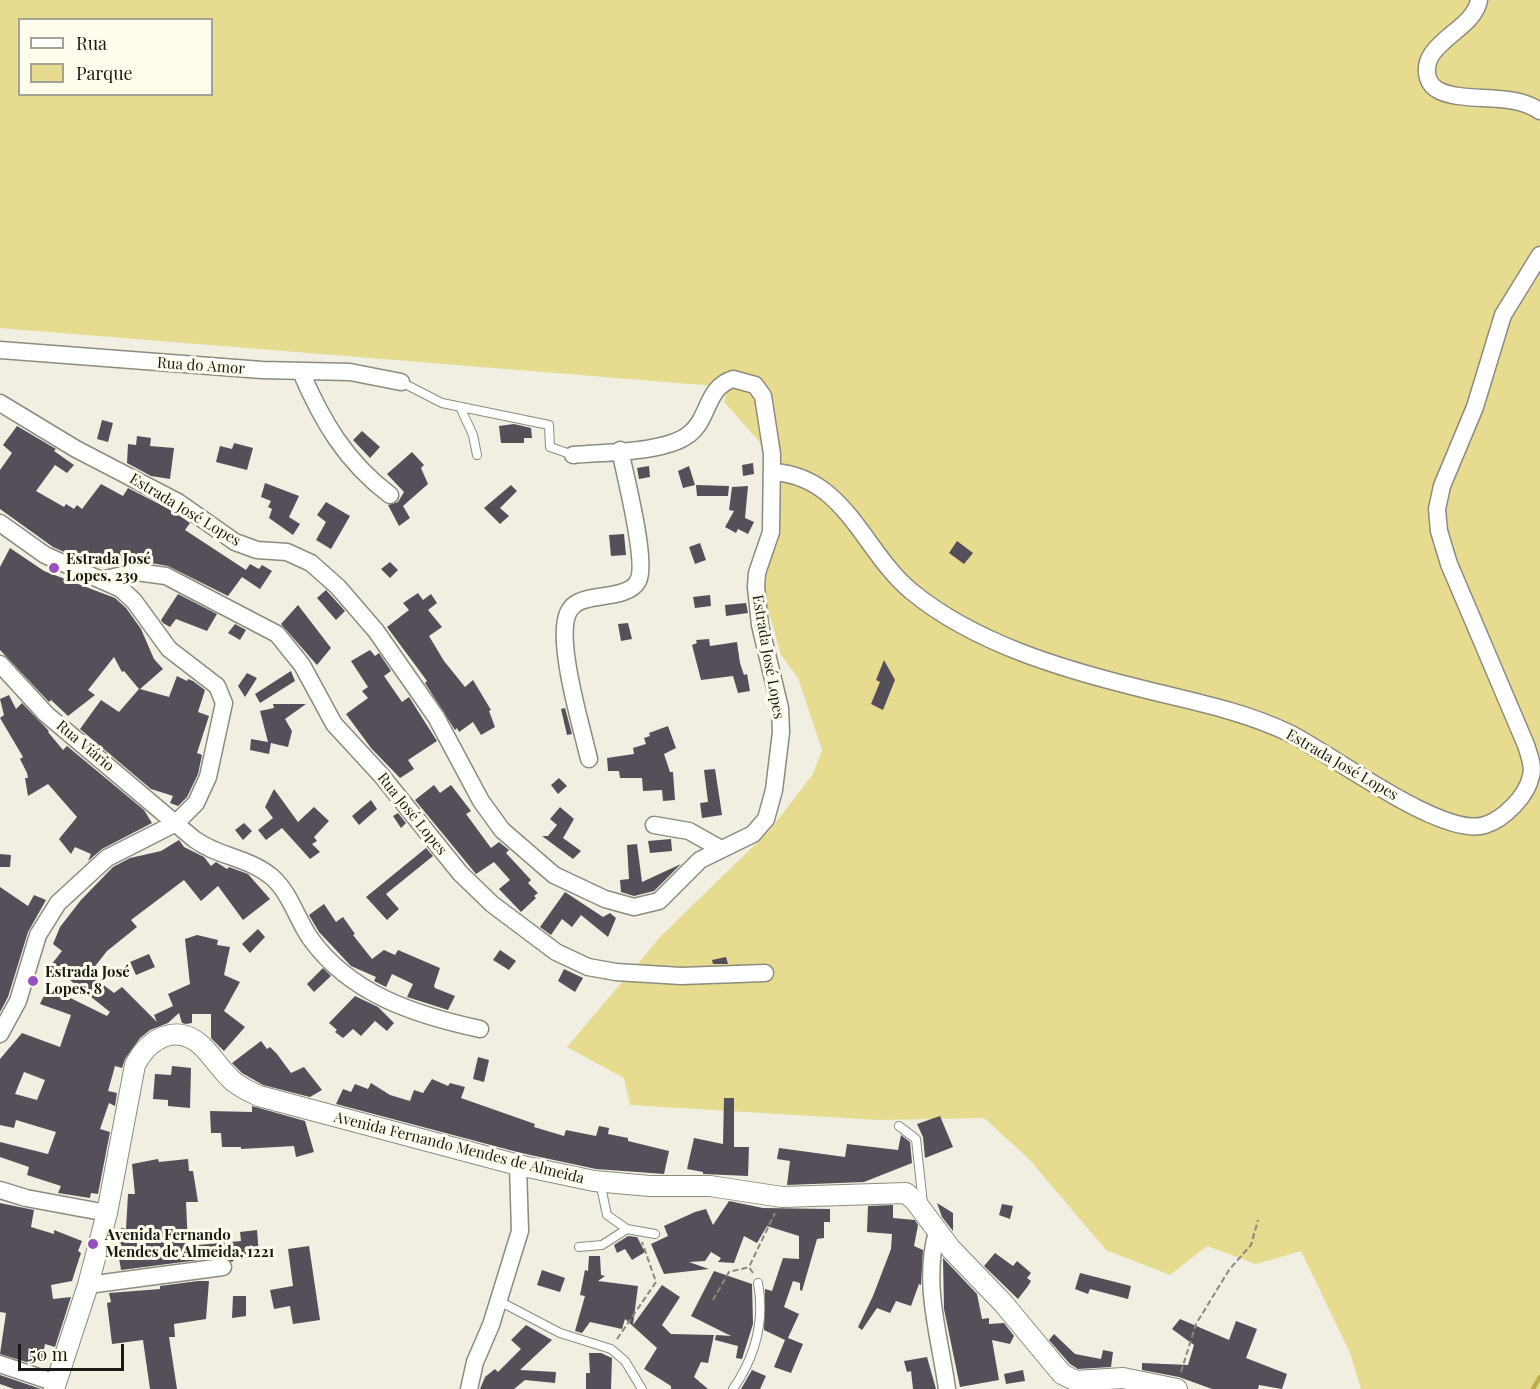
<!DOCTYPE html>
<html>
<head>
<meta charset="utf-8">
<style>
  body { margin:0 }
  #map { position:relative; width:1540px; height:1389px; overflow:hidden; background:#f1efe1; font-family:"Playfair Display",serif }
  canvas { display:block }
  .legend { position:absolute; left:18px; top:18px; width:195px; height:78px; box-sizing:border-box; background:#fefdee; border:2px solid #a3a297; margin:0; padding:8px 10px; list-style:none; font-size:18px; color:#1b1a15 }
  .legend li { display:flex; align-items:center; gap:12px; height:30px }
  .legend b { width:30px; border:2px solid #a3a297 }
  .scale { position:absolute; left:18px; top:1344px; width:106px; height:27px; box-sizing:border-box; border:3px solid #1b1a15; border-top:0; padding-left:8px; font-size:18px; line-height:21px; white-space:nowrap; color:#1b1a15; -webkit-text-stroke:4px #fefdee; paint-order:stroke }
</style>
</head>
<body>
<div id="map">
<canvas width="1540" height="1389"></canvas>
<ul class="legend">
<li><b style="height:8px;background:#fff"></b>Rua</li>
<li><b style="height:16px;background:#e6db8f"></b>Parque</li>
</ul>
<div class="scale">50 m</div>
</div>
<script>
const c = document.querySelector('canvas').getContext('2d');
c.lineJoin = 'round';
function fillPath(path, color) { c.fillStyle = color; c.fill(path, 'evenodd'); }
function strokePath(path, color, width, dash) { c.strokeStyle = color; c.lineWidth = width; c.lineCap = dash ? 'butt' : 'round'; c.setLineDash(dash || []); c.stroke(path); }
function write(font, color, halo, rows, align = 'center') {
  c.font = font + ' "Playfair Display",serif'; c.lineWidth = 6; c.setLineDash([]); c.textBaseline = 'middle'; c.strokeStyle = halo; c.fillStyle = color; for (const [text, x, y, turn = 0] of rows) {
    c.save(); c.translate(x, y); c.rotate((+turn || 0) * Math.PI / 180); c.textAlign = isNaN(turn) ? turn : align; if (halo) c.strokeText(text, 0, 0); c.fillText(text, 0, 0); c.restore();
  }
}
fillPath(new Path2D(`
  M0 0H1540V1389H1361L1350 1353 1301 1251 1256 1264 1207 1246 1170 1275 1106 1250 1029 1159 984 1118 878 1120 630 1105 624 1078 567 1047 662 935 769 831 813 774 822 750 798 678 781 655 762 588 773 545 778 479 758 440 724 402 728 387 0 328ZM20 20H212V94H20Z`), '#e6db8f');
strokePath(new Path2D(`
  M1533 1389 1540 1377`), '#bdaf4e', 4.5);
fillPath(new Path2D(`
  M102 420 113 423 108 442 97 439Z
  M514 424 531 428 532 438H524V443H501L499 426Z
  M17 426 56 449 54 451 74 465 67 473 55 465 36 491 64 507 66 504 74 509 77 505 82 509 101 484 123 496 128 488 173 511 190 523 185 530 246 570 250 564 259 569 262 565 272 571 260 589 242 577 228 596 168 566 127 559 124 564 93 565 53 547 0 509V470L12 453 3 445Z
  M362 431 380 447 370 458 353 440Z
  M137 436 151 438 150 446 174 448 170 479 151 476 127 463 128 444 136 445Z
  M234 443 253 448 247 470 216 462 220 446 232 449Z
  M412 452 424 465 421 468 428 484 403 506 410 518 399 526 388 505 398 502 404 492 387 474Z
  M753 463 754 474 743 476 742 465Z
  M649 466 650 477 639 479 637 468Z
  M689 466 695 485 683 488 678 471Z
  M265 483 299 496 289 517 300 524 293 535 269 518 272 509 268 507 271 501 261 497Z
  M511 485 517 491 500 508 509 516 500 524 484 508Z
  M696 485 729 486 728 496H697Z
  M748 486 745 518 754 522 748 534 738 529 736 533 725 527 734 511 729 510 732 487Z
  M326 502 350 516 331 549 316 540 326 522 317 515Z
  M624 534 626 555 611 556 609 535Z
  M957 541 973 553 964 564 949 553Z
  M700 543 706 560 695 564 689 547Z
  M10 548 44 571 115 598 126 608 141 629 154 659 163 669 140 689 169 697 177 676 187 681 188 679 193 681 205 690 198 712 209 716 197 753 202 755 198 774 187 797 178 806 170 803 173 796 151 789 80 729 101 700 119 712 139 689 124 671 122 672 114 657 88 690 95 695 68 716 51 700 49 702 0 650V567Z
  M390 562 398 570 390 578 381 569Z
  M326 590 345 611 336 620 317 598Z
  M418 593 423 600 431 594 437 603 428 610 442 627 429 636 444 661 465 687 473 680 491 710 489 711 495 727 481 735 473 722 459 732 457 728 455 730 425 683 427 681 387 627 409 610 403 603Z
  M178 594 217 614 207 631 176 619 170 627 163 623 161 620Z
  M710 595 711 606 695 608 693 597Z
  M746 603 748 613 726 616 725 605Z
  M298 605 331 648 317 665 281 624Z
  M628 623 632 639 621 641 618 624Z
  M235 624 246 630 240 640 228 633Z
  M709 639 710 646 737 642 740 663 744 675 747 674 750 691 738 693 733 676 701 680 692 645 697 643 696 640Z
  M370 650 375 656 379 653 391 671 384 676 402 702 409 697 437 741 408 760 414 769 400 778 371 748 346 714 368 698 362 691 368 687 351 661Z
  M884 660 895 680 883 710 871 704 880 682 876 680Z
  M291 671 295 681 260 703 255 694Z
  M247 673 257 678 245 697 238 686Z
  M9 695 16 709 22 703 49 731 48 732 63 750 67 746 144 810 152 823 102 849 88 861 91 854 75 847 71 854 59 839 77 817 48 784 28 796 25 778H28L27 773 20 759 23 757 0 718 4 715 0 699Z
  M273 704H306L285 719 292 731 288 747 271 743 269 754 250 750 251 739 268 742 260 711 274 708Z
  M565 708 572 734 567 735 561 709Z
  M668 726 676 748 664 754 670 772H673L675 800 663 801 662 790 643 791 642 778H620L619 771H608L607 758 634 754 633 748 646 744 644 738 650 736 649 733Z
  M715 769 722 815 702 818 700 803 708 802 704 770Z
  M559 778 567 786 558 794 551 785Z
  M434 785 440 793 451 785 471 811 466 814 491 848 499 842 509 850 506 853 531 880 528 883 538 893 534 896 536 898 521 912 499 889 510 880 494 862 476 874 415 800Z
  M274 789 298 822 314 807 329 821 314 837 317 841 312 844 320 852 310 859 282 828 266 840 258 830 273 818 265 807Z
  M371 800 377 809 359 825 352 816Z
  M560 807 574 819 563 838 581 851 573 859 542 836H548L557 825 550 819Z
  M398 813 406 823 401 828 393 816Z
  M244 823 252 831 243 840 235 830Z
  M671 839 672 851 650 853 648 841Z
  M179 840 184 847 204 857 211 866 216 862 227 869 229 867 248 874 270 899 243 920 218 886 201 901 184 880 131 920 137 927 107 951 89 974 114 993 122 987 157 1022 154 1015 173 1006 168 994 190 984 185 939 197 935 218 940 217 945 230 947 224 975 240 982 224 1011 245 1027 224 1051 211 1038V1014H192V1023L186 1024 182 1023 179 1013 168 1023 150 1030 140 1038 125 1059 122 1068 115 1066 108 1091 117 1093 115 1106 109 1103 100 1129 110 1132 98 1194 91 1193 90 1198 58 1193 61 1186 27 1175 29 1167 0 1157V1142L48 1154 56 1132 16 1120 14 1128 0 1125V1059L22 1033 60 1047 71 1015 40 1004 48 987 107 1016 110 1012 51 965 62 951 53 944 60 927 81 900 113 867 130 858 161 851ZM24 1072 45 1080 37 1100 15 1094Z
  M637 844 642 882 681 864 654 891 634 896 621 892 620 880 629 879 627 845Z
  M426 848 433 856 386 894 399 909 387 920 366 897Z
  M0 854 11 855 10 867H0Z
  M0 887 28 906 34 895 46 900 28 932 8 997 0 1012Z
  M565 892 603 917 610 913 616 918 608 937 581 915 572 927 562 919 551 935 540 927Z
  M324 904 336 922 343 917 355 934 353 935 372 959 384 950 395 955 398 950 440 968 434 986 435 988 455 996 448 1010 407 997 413 984 392 974 386 987 374 981 376 977 351 966 319 932 309 915Z
  M258 929 265 937 250 953 242 944Z
  M500 950 516 961 509 970 493 960Z
  M149 954 155 967 136 975 130 962Z
  M726 957 728 964H713L712 960Z
  M323 968 331 976 314 992 307 984Z
  M564 969 583 978 575 992 558 981Z
  M355 996 378 1007 394 1023 387 1031 375 1021 361 1036 353 1029 343 1038 335 1032 337 1030 329 1023Z
  M261 1041 267 1049 270 1047 277 1054 291 1073 304 1067 322 1090 310 1097 263 1085 242 1073 232 1063Z
  M478 1057 489 1060 484 1082 473 1079Z
  M172 1066 191 1068 190 1108 168 1106V1100L153 1099 155 1074 171 1075Z
  M432 1079 448 1086 450 1083 465 1087 461 1098 535 1124 534 1127 564 1136 566 1130 596 1136 599 1126 609 1128 608 1134 628 1138V1141L669 1151 664 1174 596 1169 521 1153 336 1104 343 1089 351 1092 355 1084 368 1089 371 1083 390 1095 410 1101 414 1090 423 1093Z
  M724 1098H734V1147H749L748 1176 703 1174V1172L687 1169 694 1138 723 1144Z
  M252 1106 305 1121 314 1152 296 1157 294 1146 241 1149V1147H222L221 1133H211L210 1111 252 1112Z
  M940 1116 953 1147 925 1158 923 1137 917 1124Z
  M901 1135 910 1142 912 1163 864 1182 787 1185 790 1161 777 1159 779 1148 845 1157 847 1144 898 1150Z
  M158 1159 159 1162 188 1159 189 1171H193L198 1202H186L188 1246 241 1241 240 1232 257 1230 259 1255 235 1259 232 1262 222 1257 121 1270 117 1246 121 1228 126 1229 128 1194H135L132 1164Z
  M729 1201 763 1208 830 1209V1222H824V1238L817 1239 802 1291 800 1290V1283L793 1281 784 1307 799 1314 788 1338 803 1344 791 1373 774 1367 785 1340 764 1330 765 1289 772 1291 783 1258 799 1259V1236L767 1226 757 1243 744 1236 734 1263 718 1262 721 1258 711 1252 705 1261 689 1262 709 1269 664 1274 651 1244 668 1236 664 1226 695 1212 706 1209 713 1225Z
  M0 1203 34 1210 31 1227 54 1234V1230L82 1241 78 1251 81 1253 72 1281 51 1285 53 1299 71 1297 55 1347 45 1344 42 1360 35 1359 33 1364 0 1354 6 1313 0 1312Z
  M937 1203 953 1213V1231L942 1217Z
  M1002 1204 1013 1206 1010 1219 999 1215Z
  M893 1205V1218L915 1220 918 1225 914 1246 923 1250 921 1285 919 1284 911 1306 896 1301 890 1313 877 1308 862 1330 858 1327 873 1296 891 1249 892 1234 867 1232 868 1206Z
  M628 1236 637 1237 645 1252 632 1260 625 1249 617 1253 614 1245Z
  M309 1246 320 1320 293 1324 290 1306 274 1309 270 1290 293 1286 288 1249Z
  M995 1253 1013 1266 1017 1261 1031 1273 1027 1278 1031 1281 1028 1286 1018 1299 984 1266Z
  M589 1256H600L601 1275 605 1276 598 1281 638 1286 633 1325 662 1285 680 1297 662 1325 671 1334 714 1335 708 1363 701 1362 694 1377 708 1389H671V1386L644 1369 657 1348 625 1319 622 1329 590 1322 582 1333 575 1331 585 1296 580 1295 585 1270 588 1271Z
  M943 1258 977 1294 982 1319 989 1318V1324L1004 1323 1014 1336 1010 1344 992 1340 999 1380 960 1387 944 1309Z
  M542 1270 565 1278 560 1292 537 1285Z
  M714 1271 752 1284 753 1324 742 1359 736 1358 738 1346 715 1340 716 1335 731 1336 691 1316Z
  M1080 1273 1131 1286 1128 1299 1090 1289 1088 1294 1075 1289Z
  M198 1281H209L206 1319 174 1324 175 1337H169L177 1389H150L143 1340 112 1344 107 1303 111 1302 109 1293 160 1289V1286Z
  M233 1296H246V1316L232 1318Z
  M1180 1319 1229 1340 1236 1321 1257 1329 1246 1358 1287 1374 1282 1389 1259 1385 1258 1389H1212L1179 1377 1142 1370V1363L1188 1365 1194 1345 1172 1329Z
  M526 1325 552 1340 520 1370 556 1372 555 1383 525 1380 514 1389H480L485 1377 495 1369 498 1372 521 1349 511 1340Z
  M1054 1334 1075 1354 1101 1359 1103 1350 1113 1352 1111 1367 1078 1369 1070 1364 1049 1340Z
  M589 1353H601L612 1358 611 1389H586V1373H590Z
  M927 1357 936 1389H913L911 1371 907 1372 904 1361Z
  M752 1370 766 1376 760 1389H741Z
  M1023 1370 1025 1381 1006 1384 1004 1374Z
  M0 1375 41 1389H14L0 1384Z`), '#554f5a');
const service = new Path2D(`
  M401 382 442 403 549 425 550 447 573 455
  M460 407 473 435 477 455
  M899 1126 916 1139 923 1204
  M600 1182 607 1215 627 1229 655 1234
  M579 1247 602 1245 627 1229
  M499 1301 560 1333 611 1349 625 1361 642 1389
  M733 1389C755 1357 765 1321 758 1283`);
const minor = new Path2D(`
  M1479 0C1474 31 1418 43 1428 78 1432 91 1446 94 1458 96 1485 100 1516 95 1540 111
  M0 350 262 370 350 372 401 382
  M301 372C322 421 346 462 390 495
  M0 403 76 449 178 502 235 542 257 550 287 552 311 563 338 587 376 631 436 717 481 801 502 830 554 875 605 899 634 907 659 901 700 860 753 834 766 819 774 790 781 732 780 708 760 625 756 587 757 573 771 532 772 454 763 396 755 385 733 379C705 388 710 419 688 435 664 453 603 452 573 455
  M773 472C845 476 863 551 911 591 974 643 1062 669 1139 688 1190 701 1241 710 1289 733 1332 754 1443 839 1485 825 1504 819 1527 796 1531 776 1534 766 1529 755 1526 745L1449 564 1439 531 1437 509 1442 486 1475 407 1503 315 1540 255
  M0 523 45 555 121 589 134 601 169 649 217 686 224 703 208 777 196 803 176 823 107 858 58 903 38 935 18 1001 0 1034
  M105 579 136 572 166 576 277 634 302 665 334 724 381 775 460 873 492 904 556 952 588 967 616 972 681 976 765 973
  M0 664 46 714 194 839C218 857 248 857 272 877 290 893 297 919 310 938 350 994 415 1015 480 1029
  M589 759C582 728 554 637 569 611 574 602 583 600 592 598 606 595 631 595 638 581 648 563 625 475 620 450
  M654 825 689 831 721 849
  M0 1190 26 1198 107 1213
  M937 1232C922 1284 940 1337 947 1389
  M88 1285 223 1267
  M0 1364 56 1383
  M469 1389 475 1362 491 1325 520 1231 518 1165`);
const tertiary = new Path2D(`
  M54 1389 88 1285 107 1213 135 1065C149 1038 177 1022 203 1047 214 1058 222 1072 234 1082 242 1088 250 1092 259 1096L518 1165 594 1181 650 1186H710L782 1197 906 1193 915 1201 951 1249 1003 1303 1062 1374 1076 1381 1123 1378 1177 1389`);
strokePath(service, '#8d8b7e', 10);
strokePath(minor, '#8d8b7e', 19);
strokePath(tertiary, '#8d8b7e', 22);
strokePath(new Path2D(`
  M753 1273 749 1267 775 1213
  M713 1300 729 1272 749 1267
  M617 1339 656 1282 642 1242
  M1181 1372 1196 1324 1229 1270 1251 1245 1258 1220`), '#89877e', 2, [6, 3]);
strokePath(service, '#fff', 8);
strokePath(minor, '#fff', 16);
strokePath(tertiary, '#fff', 20);
for (const [x, y, r, color] of [
  [54,568,6,"#974fc2"],
  [33,981,6,"#974fc2"],
  [93,1244,6,"#974fc2"]
]) { const dot = new Path2D(); dot.arc(x, y, r, 0, 2 * Math.PI); c.fillStyle = color; c.fill(dot); strokePath(dot, '#fefdee', 2); }
write('15px', '#1b1a15', '#fefdee', [
  ["Rua do Amor",201,366,4],
  ["Estrada José Lopes",185,510,31],
  ["Estrada José Lopes",768,657,80],
  ["Rua Viário",85,746,40],
  ["Estrada José Lopes",1342,765,30],
  ["Rua José Lopes",412,814,51],
  ["Avenida Fernando Mendes de Almeida",459,1148,14]
]);
write('bold 15px', '#1b1a15', '#fefdee', [
  ["Estrada José",66,559],
  ["Lopes, 239",66,576],
  ["Estrada José",45,972],
  ["Lopes, 8",45,989],
  ["Avenida Fernando",105,1235],
  ["Mendes de Almeida, 1221",105,1252]
], 'left');
</script>
</body>
</html>
